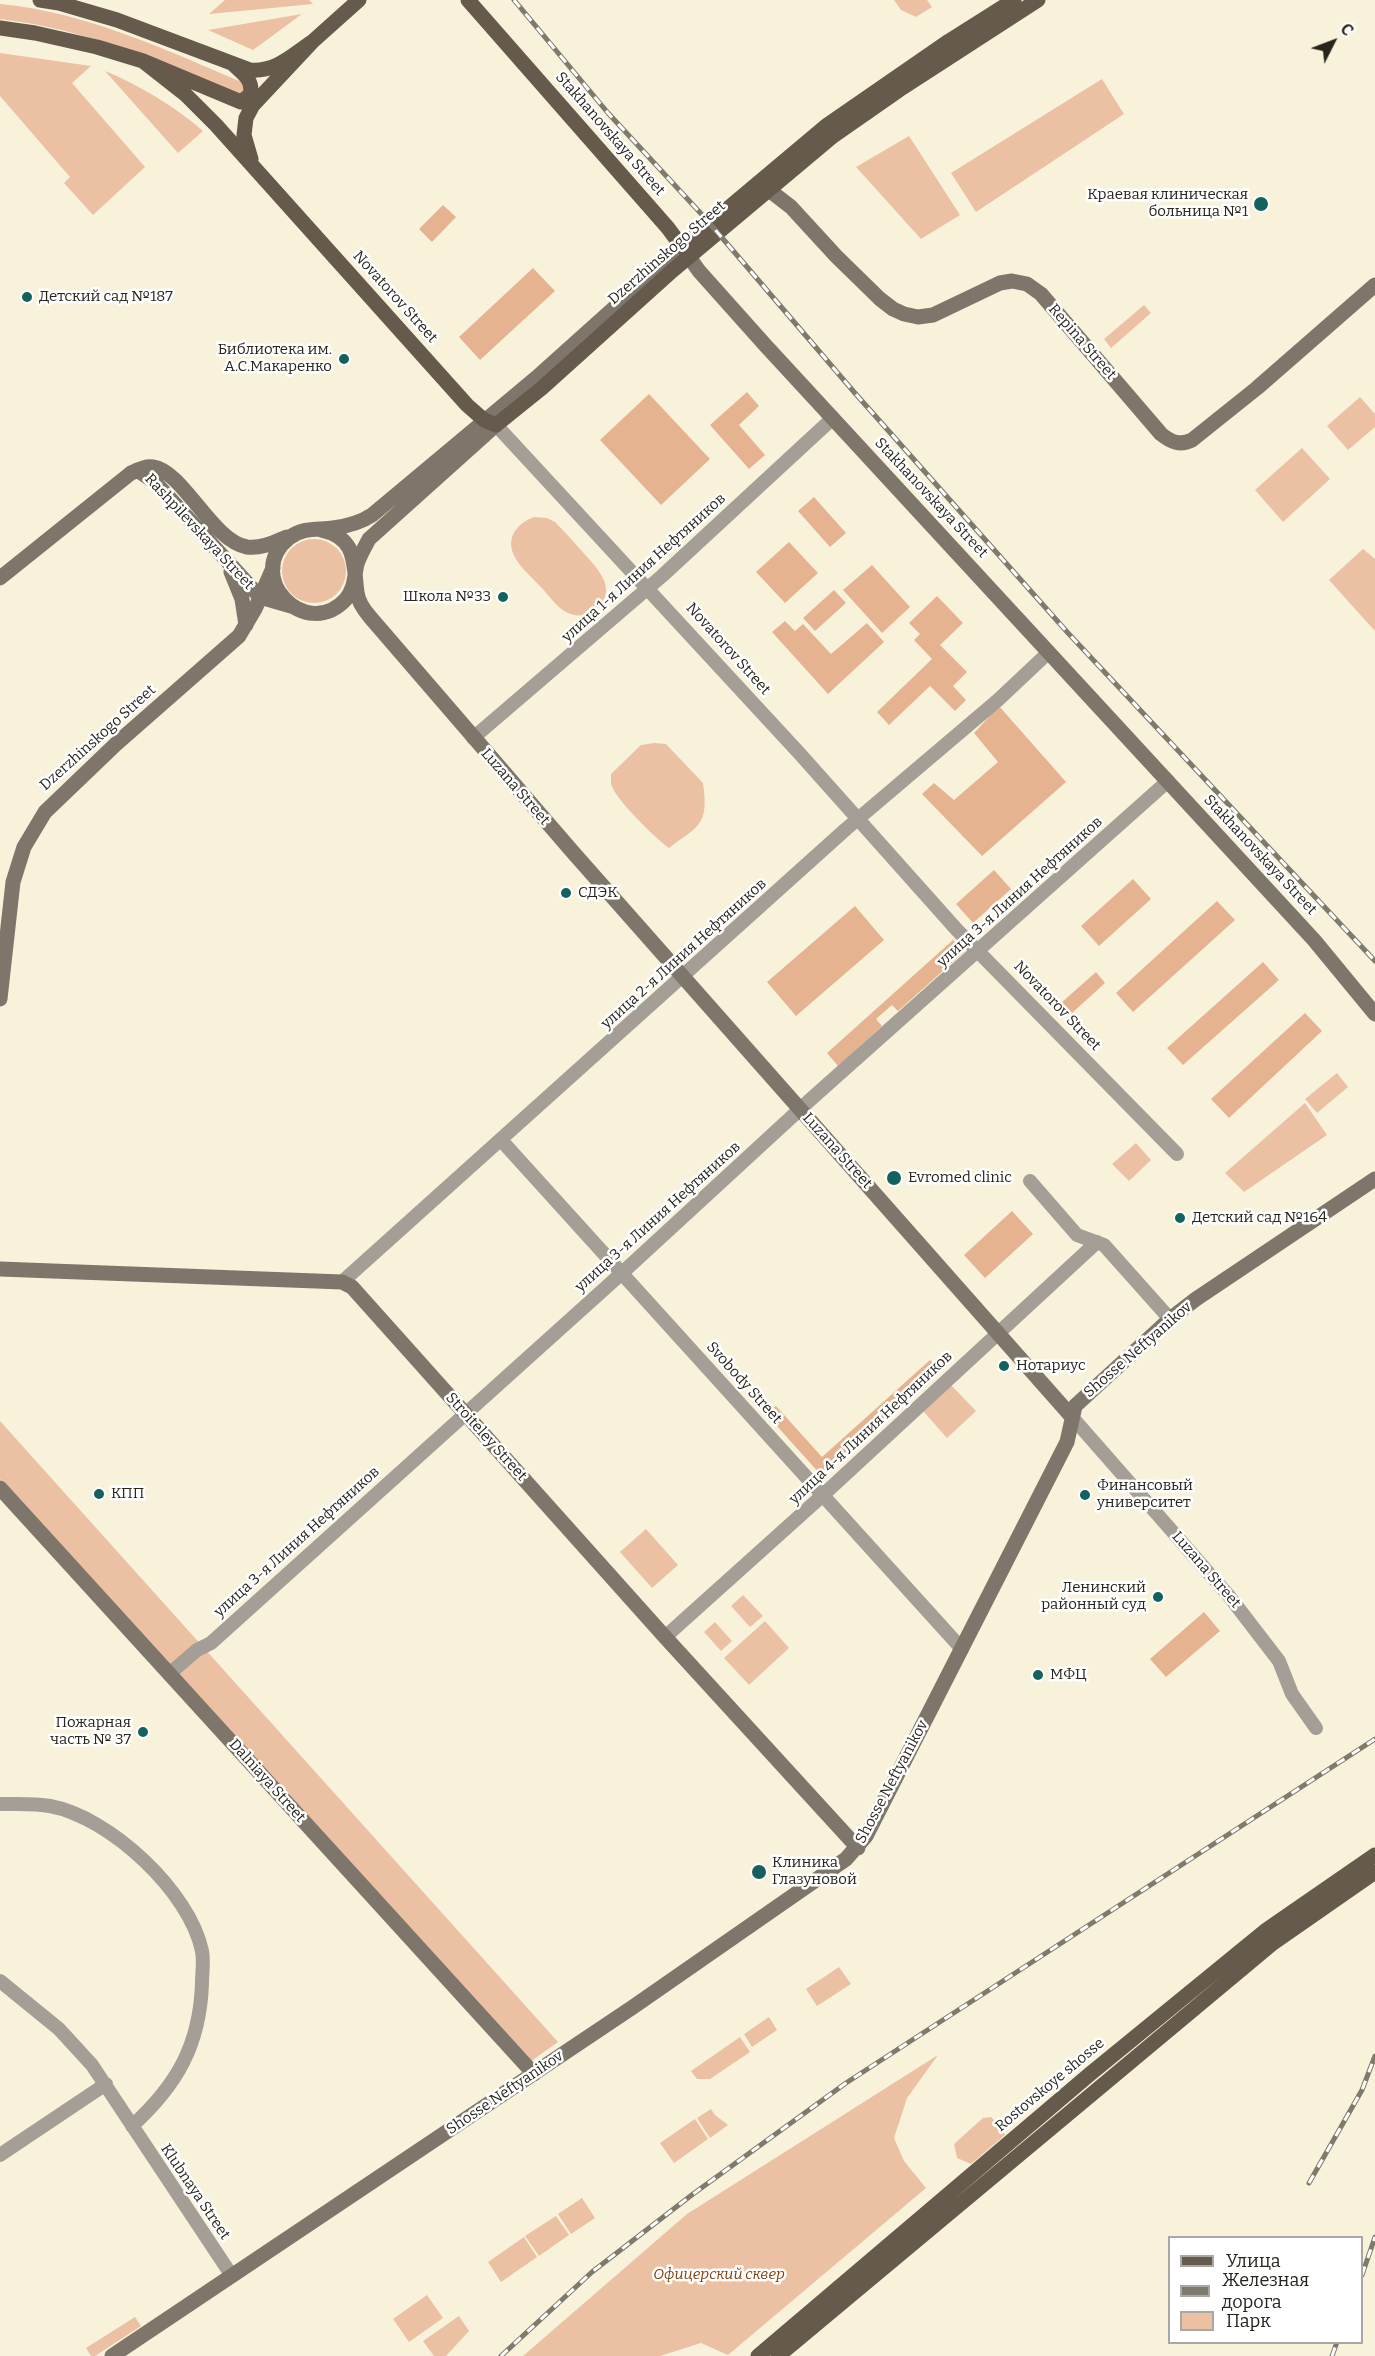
<!DOCTYPE html>
<html>
<head>
<meta charset="utf-8">
<style>
  body { margin:0 }
  #map { position:relative; width:1375px; height:2356px; overflow:hidden; background:#f8f2db; font-family:Bitter,serif }
  canvas { display:block }
  .legend { position:absolute; left:1168px; top:2236px; width:195px; height:108px; box-sizing:border-box; background:#fff; border:2px solid #a9a8a5; margin:0; padding:8px 10px; list-style:none; font-size:18px; color:#28251d }
  .legend li { display:flex; align-items:center; gap:12px; height:30px }
  .legend b { width:30px; border:2px solid #a9a8a5 }
  .north { position:absolute; left:1303px; top:12px; width:60px; height:60px; -webkit-text-stroke:4px #fff; paint-order:stroke; rotate:48deg; font-size:16px; font-weight:700; line-height:24px; text-align:center; color:#28251d }
  .north::after { content:''; display:block; margin:auto; width:21px; height:27px; background:#28251d; clip-path:polygon(50% 0,100% 100%,50% 72%,0 100%) }
</style>
</head>
<body>
<div id="map">
<canvas width="1375" height="2356"></canvas>
<ul class="legend">
<li><b style="height:8px;background:#655a4c"></b>Улица</li>
<li><b style="height:8px;background:#7e7a6c"></b>Железная дорога</li>
<li><b style="height:16px;background:#ebc0a3"></b>Парк</li>
</ul>
<div class="north">С</div>
</div>
<script>
const c = document.querySelector('canvas').getContext('2d');
c.lineJoin = 'round';
function fillPath(path, color) { c.fillStyle = color; c.fill(path, 'evenodd'); }
function strokePath(path, color, width, dash) { c.strokeStyle = color; c.lineWidth = width; c.lineCap = dash ? 'butt' : 'round'; c.setLineDash(dash || []); c.stroke(path); }
function write(font, color, halo, rows, align = 'center') {
  c.font = font + ' Bitter,serif'; c.lineWidth = 5; c.setLineDash([]); c.textBaseline = 'middle'; c.strokeStyle = halo; c.fillStyle = color; for (const [text, x, y, turn = 0] of rows) {
    c.save(); c.translate(x, y); c.rotate((+turn || 0) * Math.PI / 180); c.textAlign = isNaN(turn) ? turn : align; if (halo) c.strokeText(text, 0, 0); c.fillText(text, 0, 0); c.restore();
  }
}
fillPath(new Path2D(`
  M225 0H309L313 4 209 14Z
  M894 0H927L932 7 916 17 901 10Z
  M0 4C86 12 166 50 244 83L245 96C165 63 86 29 0 19Z
  M302 14 253 50 208 30Z
  M0 53 91 66 72 83 145 167 93 215 64 183 70 177 0 96Z
  M105 71C141 86 174 106 203 131L178 153Z
  M1102 79 1124 114 976 212 951 173Z
  M909 136 960 215 921 239 856 167Z
  M1144 305 1151 313 1111 348 1104 339Z
  M1360 397 1375 414V427L1348 450 1327 426Z
  M1302 448 1330 479 1283 522 1255 490Z
  M534 517 547 518 555 522C564 531 572 540 580 549 595 566 622 590 594 610 587 616 577 617 568 613 558 609 549 596 542 588 528 573 501 553 515 531 520 524 526 520 534 517Z
  M282 571a32 32 0 1 1 64 0a32 32 0 1 1-64 0Z
  M1363 549 1375 559V631L1329 580Z
  M654 743 666 744 703 783C709 826 699 825 669 848 656 839 615 799 611 784 611 783 611 775 611 774L641 745Z
  M1337 1073 1348 1087 1317 1113 1305 1099Z
  M1305 1103 1327 1135 1244 1192 1225 1173Z
  M1136 1143 1151 1160 1129 1181 1112 1164Z
  M951 1385 976 1411 947 1438 923 1411Z
  M0 1421 558 2042 530 2062 0 1479Z
  M646 1529 678 1565 652 1588 620 1552Z
  M743 1595 763 1616 750 1627 731 1606Z
  M765 1621 789 1648 749 1685 724 1658Z
  M715 1622 732 1641 721 1651 704 1632Z
  M839 1967 851 1984 817 2006 806 1989Z
  M769 2017 777 2030 752 2047 744 2034Z
  M740 2037 750 2052 710 2079H697L691 2071Z
  M938 2055 907 2098 894 2138 904 2161 926 2188 728 2355 701 2343 660 2356H523L687 2214Z
  M711 2109 715 2115 728 2125 710 2138 697 2118Z
  M991 2117 1002 2128 1005 2135 971 2164 957 2158 954 2144 983 2118Z
  M695 2119 708 2139 674 2163 660 2143Z
  M582 2198 595 2218 571 2234 558 2214Z
  M556 2216 569 2235 539 2256 525 2236Z
  M524 2237 537 2257 501 2282 488 2262Z
  M427 2295 443 2318 409 2342 393 2319Z
  M459 2316 469 2331 446 2356H434L423 2341Z
  M135 2317 141 2326 95 2356H91L86 2348Z`), '#ebc0a3');
fillPath(new Path2D(`
  M443 205 456 217 432 242 419 229Z
  M533 268 555 291 480 360 459 337Z
  M747 392 759 406 739 425 765 455 749 469 710 425Z
  M649 394 710 459 661 505 600 440Z
  M814 497 846 533 830 547 798 511Z
  M789 542 818 573 785 603 756 572Z
  M872 565 910 607 882 633 843 590Z
  M834 590 846 603 815 631 803 618Z
  M937 596 963 623 940 645 967 672 953 686 966 700 955 711 930 686 889 725 877 712 932 659 914 640 920 634 909 623Z
  M785 621 795 631 803 624 831 654 867 623 884 642 828 694 772 632Z
  M999 706 1066 782 982 856 922 794 934 783 954 800 998 762 974 733Z
  M994 870 1011 889 973 923 956 904Z
  M1133 879 1151 899 1099 946 1081 926Z
  M1217 901 1235 920 1133 1012 1116 993Z
  M855 906 884 940 796 1016 767 982Z
  M953 940 964 952 898 1011 892 1005 876 1019 882 1026 838 1066 827 1053Z
  M1263 962 1279 980 1183 1065 1167 1048Z
  M1096 972 1105 983 1071 1014 1061 1003Z
  M1305 1013 1322 1031 1229 1118 1211 1099Z
  M1012 1211 1033 1234 985 1278 964 1255Z
  M930 1360 939 1369 821 1475 766 1414 776 1406 822 1457Z
  M1204 1612 1220 1631 1166 1677 1150 1659Z`), '#e6b391');
strokePath(new Path2D(`
  M496 425 800 754 957 930 1177 1154
  M473 738 662 576 833 418
  M501 1140 962 1649
  M1030 1181 1077 1235 1104 1245 1170 1319
  M342 1282 846 829 998 700 1049 652
  M1072 1417 1229 1596 1279 1661 1292 1694 1316 1728
  M665 1637 823 1495 1097 1242
  M169 1674 197 1650 211 1643 622 1273 810 1100 1168 781
  M0 1804C17 1804 34 1803 50 1806 110 1817 190 1892 202 1951 204 1961 202 1973 202 1983 200 2045 177 2085 132 2126
  M0 1981 59 2029 92 2065 232 2276
  M0 2155 106 2084`), '#a49e96', 14);
strokePath(new Path2D(`
  M769 190 791 207 836 256 880 299 893 309 904 314 918 317 933 315 1000 283 1012 281 1027 284 1041 294 1161 434C1171 442 1180 446 1192 440L1257 388 1375 285
  M496 425 369 539C365 547 360 555 357 564 354 577 355 588 346 599 306 643 242 576 289 538 302 527 318 530 333 528 348 526 360 523 372 515L536 378 682 247 699 271 766 346 1314 940 1375 1014
  M137 470 155 482 260 597 291 606
  M321 530C358 538 353 564 357 592 358 602 364 610 370 617L571 850 1072 1417
  M231 572 242 599 246 625
  M0 578 131 473C138 470 145 466 153 467 183 471 212 541 247 547 261 549 275 542 287 537
  M0 999 13 882 24 847 45 812 116 744 239 636 255 609 273 568
  M0 1269 342 1282 352 1287 665 1637 858 1848
  M0 1488 534 2074
  M112 2356 633 2007 846 1859 866 1836 1067 1442 1075 1406 1170 1319 1196 1299 1375 1179`), '#7f766b', 15);
strokePath(new Path2D(`
  M40 0 59 3 117 20 250 70C276 72 291 56 312 42
  M468 0 668 228 682 247 826 126 949 41 1014 0
  M0 28 35 33 97 47 143 61 241 102 250 95C254 80 243 74 234 65
  M143 61 185 94 216 125 467 405 484 420 496 425 542 388 672 271 833 136 899 90 1038 0
  M251 159 244 135 246 118 253 105 312 42 359 0
  M758 2356 1090 2074 1265 1931 1375 1855
  M778 2356 1273 1943 1375 1872`), '#655a4c', 15);
const rail = new Path2D(`
  M514 0 608 113 706 219 854 392 1068 633 1375 961
  M1309 2183 1362 2090 1375 2056
  M1362 2275 1375 2237
  M501 2356 592 2272 693 2194 846 2083 1375 1739
  M1332 2356 1337 2342`);
strokePath(rail, '#7e7a6c', 5);
strokePath(rail, '#fff', 3, [9]);
for (const [x, y, r, color] of [
  [1261,204,8,"#14625d"],
  [27,297,6,"#14625d"],
  [344,359,6,"#14625d"],
  [503,597,6,"#14625d"],
  [566,893,6,"#14625d"],
  [894,1178,8,"#14625d"],
  [1180,1218,6,"#14625d"],
  [1004,1366,6,"#14625d"],
  [99,1494,6,"#14625d"],
  [1085,1495,6,"#14625d"],
  [1158,1597,6,"#14625d"],
  [1038,1675,6,"#14625d"],
  [143,1732,6,"#14625d"],
  [759,1872,8,"#14625d"]
]) { const dot = new Path2D(); dot.arc(x, y, r, 0, 2 * Math.PI); c.fillStyle = color; c.fill(dot); strokePath(dot, '#fff', 2); }
write('15px', '#28251d', '#fff', [
  ["Stakhanovskaya Street",610,134,49],
  ["Dzerzhinskogo Street",667,253,-41],
  ["Novatorov Street",395,297,48],
  ["Repina Street",1082,342,49],
  ["Stakhanovskaya Street",931,498,47],
  ["Rashpilevskaya Street",199,532,47],
  ["улица 1-я Линия Нефтяников",644,568,-42],
  ["Novatorov Street",728,649,48],
  ["Dzerzhinskogo Street",98,738,-42],
  ["Luzana Street",515,787,49],
  ["Stakhanovskaya Street",1260,855,47],
  ["улица 3-я Линия Нефтяников",1020,892,-42],
  ["улица 2-я Линия Нефтяников",684,954,-42],
  ["Novatorov Street",1057,1006,46],
  ["Luzana Street",837,1151,48],
  ["улица 3-я Линия Нефтяников",658,1217,-42],
  ["Shosse Neftyanikov",1138,1350,-41],
  ["Svobody Street",744,1383,48],
  ["улица 4-я Линия Нефтяников",871,1428,-43],
  ["Stroiteley Street",486,1437,48],
  ["улица 3-я Линия Нефтяников",297,1542,-42],
  ["Luzana Street",1206,1570,49],
  ["Dalniaya Street",267,1781,48],
  ["Shosse Neftyanikov",892,1782,-62],
  ["Rostovskoye shosse",1050,2085,-40],
  ["Shosse Neftyanikov",505,2093,-34],
  ["Klubnaya Street",195,2192,56]
]);
write('15px', '#28251d', '#fff', [
  ["Краевая клиническая",1248,195,"right"],
  ["больница №1",1248,212,"right"],
  ["Детский сад №187",39,297],
  ["Библиотека им.",332,350,"right"],
  ["А.С.Макаренко",332,367,"right"],
  ["Школа №33",491,597,"right"],
  ["СДЭК",578,893],
  ["Evromed clinic",908,1178],
  ["Детский сад №164",1192,1218],
  ["Нотариус",1016,1366],
  ["Финансовый",1097,1486],
  ["университет",1097,1503],
  ["КПП",111,1494],
  ["Ленинский",1146,1588,"right"],
  ["районный суд",1146,1605,"right"],
  ["МФЦ",1050,1675],
  ["Пожарная",131,1723,"right"],
  ["часть № 37",131,1740,"right"],
  ["Клиника",772,1863],
  ["Глазуновой",772,1880]
], 'left');
write('italic 15px', '#80420c', '#fff', [
  ["Офицерский сквер",719,2275]
]);
</script>
</body>
</html>
